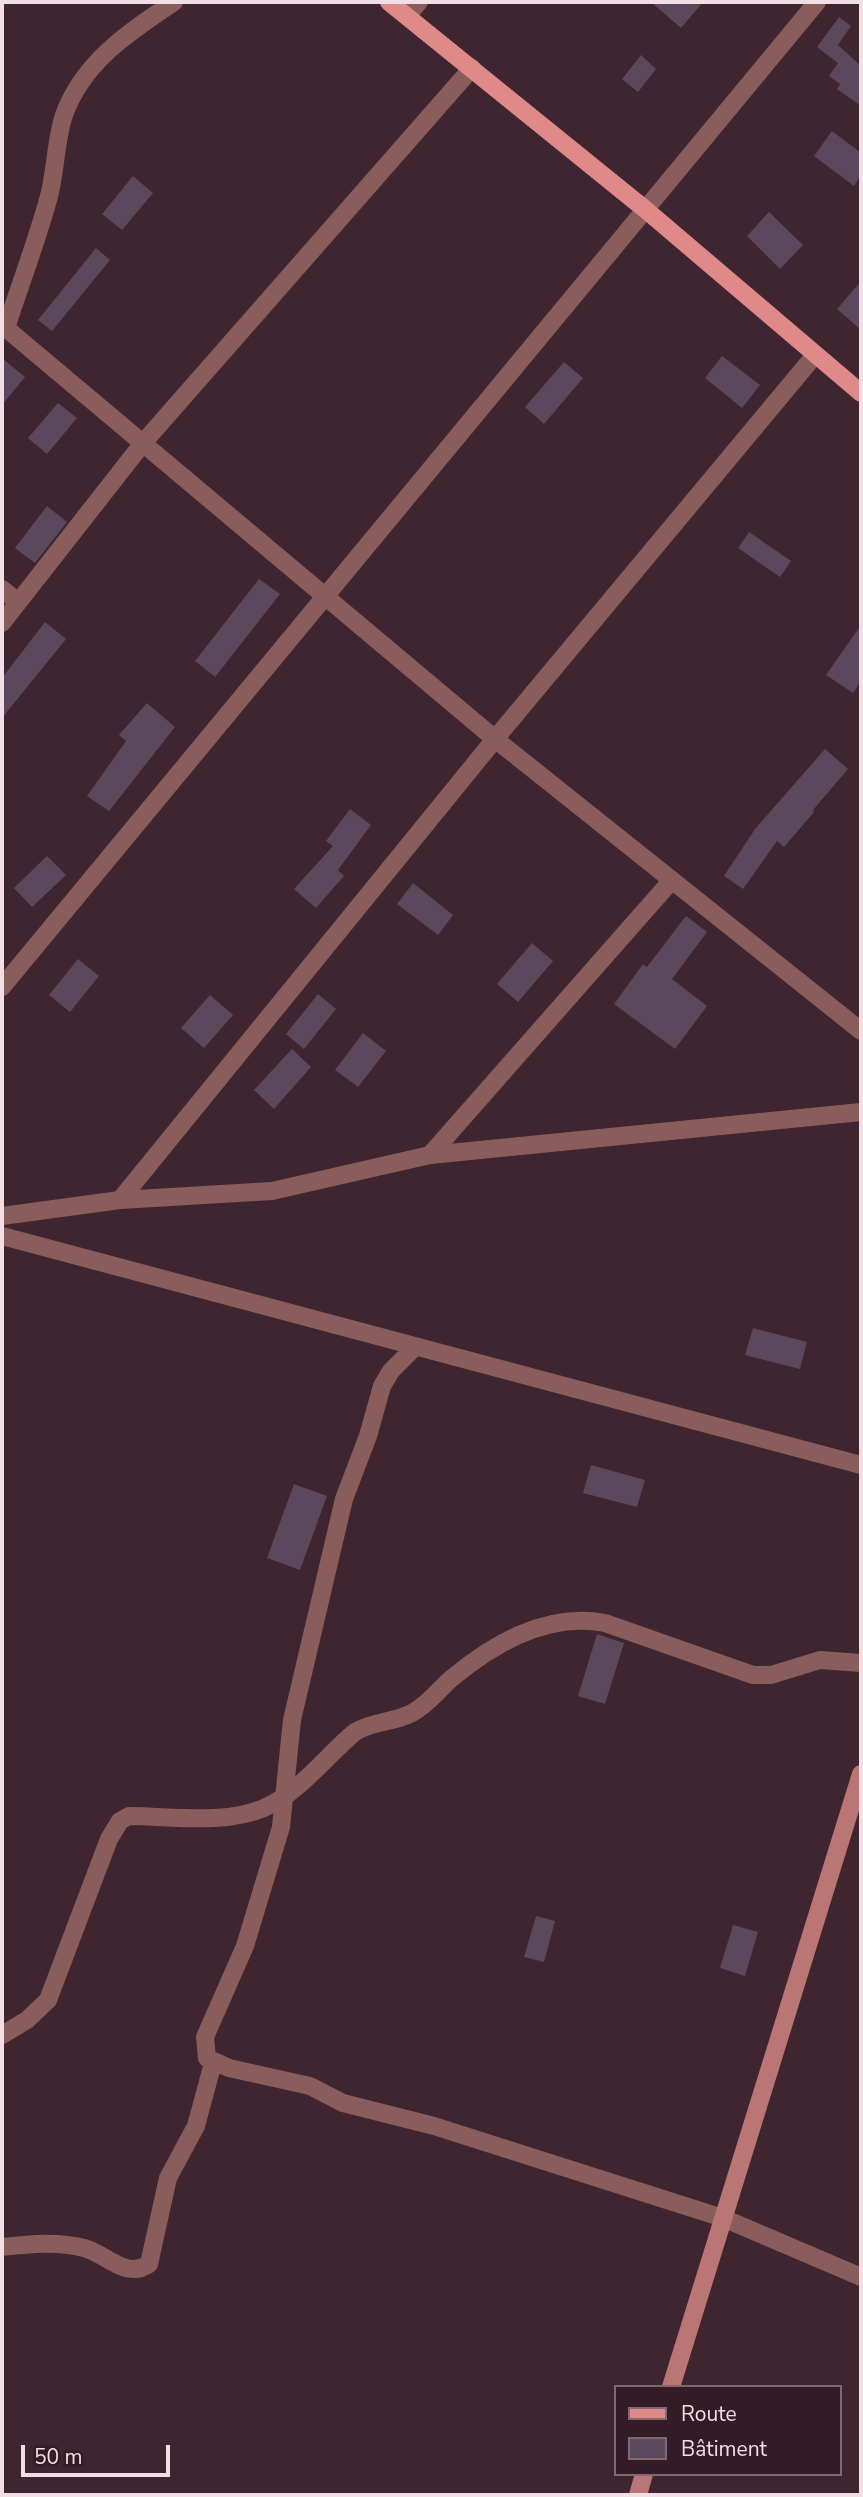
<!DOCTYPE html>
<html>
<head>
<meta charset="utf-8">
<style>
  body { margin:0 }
  #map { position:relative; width:863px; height:2497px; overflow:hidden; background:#3f2530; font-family:"Nunito Sans",sans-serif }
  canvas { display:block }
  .frame { position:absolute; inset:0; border:4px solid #f1dfe5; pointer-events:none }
  .legend { position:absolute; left:614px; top:2385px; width:228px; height:91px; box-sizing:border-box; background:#351b26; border:2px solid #806972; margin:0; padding:9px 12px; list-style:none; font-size:21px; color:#f1dfe5 }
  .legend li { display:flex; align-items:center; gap:14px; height:35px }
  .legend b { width:35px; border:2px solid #806972 }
  .scale { position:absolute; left:21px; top:2445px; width:149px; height:32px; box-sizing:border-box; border:4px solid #f1dfe5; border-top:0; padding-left:9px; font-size:21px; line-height:24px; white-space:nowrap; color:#f1dfe5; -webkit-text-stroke:5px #351b26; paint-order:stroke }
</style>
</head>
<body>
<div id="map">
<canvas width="863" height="2497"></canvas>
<div class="frame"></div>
<ul class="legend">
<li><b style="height:9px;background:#df8988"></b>Route</li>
<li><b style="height:19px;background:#5c485d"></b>Bâtiment</li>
</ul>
<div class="scale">50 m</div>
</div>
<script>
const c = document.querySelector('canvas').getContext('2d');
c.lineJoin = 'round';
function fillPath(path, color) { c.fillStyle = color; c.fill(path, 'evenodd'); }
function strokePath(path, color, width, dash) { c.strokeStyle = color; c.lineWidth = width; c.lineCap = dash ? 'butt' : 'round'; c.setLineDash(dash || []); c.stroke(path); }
fillPath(new Path2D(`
  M651 2H703L681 28Z
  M839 17 851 26 838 45 861 66V106L837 89 840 84 829 76 838 63 817 47Z
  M641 55 656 69 638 92 622 79Z
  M832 131 861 153V175L854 186 814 156Z
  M133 176 153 193 122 230 102 214Z
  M769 212 803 245 780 269 747 236Z
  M96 248 110 260 52 331 38 320Z
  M861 281V330L837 309Z
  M722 356 760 385 742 408 705 378Z
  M2 358 25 377 2 405Z
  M564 362 583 378 544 424 525 407Z
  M58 403 77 418 47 454 28 438Z
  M47 506 67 522 35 563 15 548Z
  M749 532 791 561 780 577 738 548Z
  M259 579 280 594 215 677 195 661Z
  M45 622 66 639 2 718V678Z
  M861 625V681L853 693 826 675Z
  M147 703 175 727 109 811 87 796 126 741 119 735Z
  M825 749 848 769 813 810 814 812 784 847 777 841 743 889 724 876 755 829Z
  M350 809 371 825 338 870 344 876 316 908 294 889 333 846 326 841Z
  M47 856 66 875 32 907 14 888Z
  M413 883 453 915 438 935 397 904Z
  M686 916 707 932 672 979 707 1006 675 1049 614 1004 643 964 647 967Z
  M532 943 553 961 518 1002 497 984Z
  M78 959 99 976 70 1012 49 995Z
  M318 994 336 1009 304 1049 286 1034Z
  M210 995 233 1015 204 1048 181 1028Z
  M363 1033 386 1051 358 1087 335 1070Z
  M292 1049 311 1067 274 1109 254 1090Z
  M753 1328 807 1342 800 1369 745 1355Z
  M591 1465 645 1480 637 1507 583 1493Z
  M294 1484 327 1496 300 1570 267 1558Z
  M597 1634 624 1643 605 1704 578 1696Z
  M536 1916 555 1921 544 1962 524 1957Z
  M733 1925 758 1932 745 1976 720 1968Z`), '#5c485d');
strokePath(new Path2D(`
  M407 16 419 2
  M2 325 495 739 861 1031
  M6 328C20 285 36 243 48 200 56 173 55 142 64 115 83 62 129 32 174 2
  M2 589 18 602
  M2 623 143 443 472 68
  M2 987 817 2
  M430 1155 672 880
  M120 1200 495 739 815 355
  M2 1216 120 1200 272 1191 430 1155 861 1112
  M2 1236 861 1465
  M415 1347 391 1371 382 1386 368 1436 344 1499 292 1720 281 1827 245 1946 205 2037 207 2058 229 2068 310 2086 343 2103 434 2126 723 2218 861 2277
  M2 2035 27 2020 48 2000 109 1839 120 1821 129 1816C171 1816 224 1825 264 1808 299 1793 326 1756 355 1732 373 1721 393 1723 412 1713 429 1704 438 1690 452 1678 494 1643 549 1612 605 1623L753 1675H771L820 1660 861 1663
  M2 2247C30 2244 57 2241 84 2248 107 2254 126 2280 149 2264L168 2178 196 2126 213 2063`), '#885d5c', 18);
strokePath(new Path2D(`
  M671 2387 861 1774
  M638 2495 644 2474`), '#b97675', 18);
strokePath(new Path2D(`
  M389 2 646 210 861 393`), '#df8988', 18);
</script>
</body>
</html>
